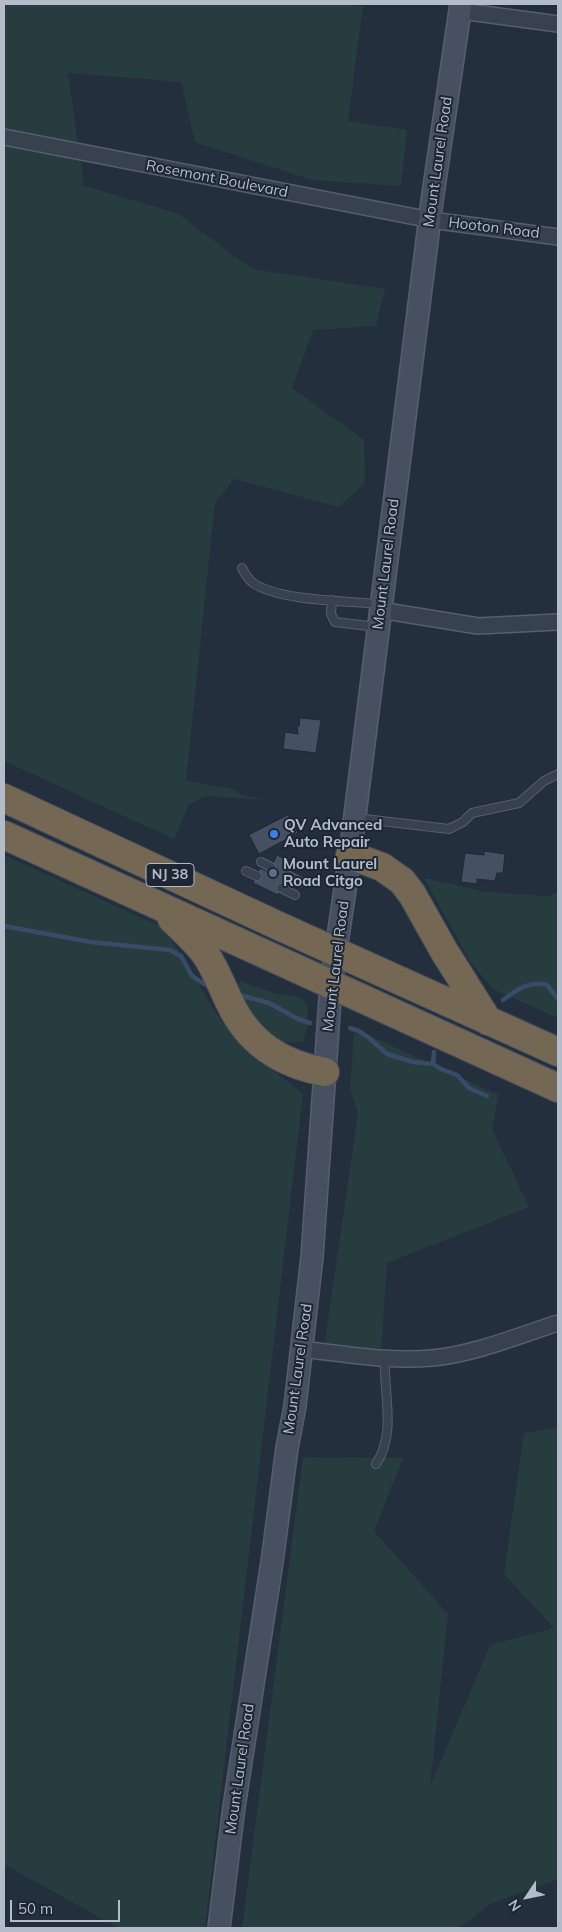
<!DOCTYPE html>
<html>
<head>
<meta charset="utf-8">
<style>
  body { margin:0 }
  #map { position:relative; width:562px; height:1932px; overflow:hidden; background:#242f3e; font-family:Mulish,sans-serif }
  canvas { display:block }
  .frame { position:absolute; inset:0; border:5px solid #b4bcc9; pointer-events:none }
  .north { position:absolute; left:502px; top:1872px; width:50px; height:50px; -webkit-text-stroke:4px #1d2633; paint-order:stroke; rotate:236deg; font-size:14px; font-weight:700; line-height:20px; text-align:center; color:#b4bcc9 }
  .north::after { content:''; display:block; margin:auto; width:18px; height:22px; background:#b4bcc9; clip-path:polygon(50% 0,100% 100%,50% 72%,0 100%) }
  .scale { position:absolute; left:10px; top:1900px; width:110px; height:22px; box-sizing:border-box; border:2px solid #b4bcc9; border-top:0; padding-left:6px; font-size:15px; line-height:18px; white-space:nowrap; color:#b4bcc9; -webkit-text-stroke:4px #1d2633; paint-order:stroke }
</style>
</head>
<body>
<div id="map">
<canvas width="562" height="1932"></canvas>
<div class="frame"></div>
<div class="north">N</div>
<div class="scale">50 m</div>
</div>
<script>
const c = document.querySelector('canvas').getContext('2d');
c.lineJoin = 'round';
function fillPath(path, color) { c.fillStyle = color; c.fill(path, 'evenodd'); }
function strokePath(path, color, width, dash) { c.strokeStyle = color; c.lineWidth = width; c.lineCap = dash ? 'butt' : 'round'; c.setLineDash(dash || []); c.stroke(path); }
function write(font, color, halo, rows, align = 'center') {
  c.font = font + ' Mulish,sans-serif'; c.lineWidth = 4; c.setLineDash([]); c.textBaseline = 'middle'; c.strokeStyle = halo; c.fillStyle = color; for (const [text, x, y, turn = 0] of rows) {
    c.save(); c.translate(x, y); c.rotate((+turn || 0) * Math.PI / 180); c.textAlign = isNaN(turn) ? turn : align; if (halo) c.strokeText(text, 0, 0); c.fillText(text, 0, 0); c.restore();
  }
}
fillPath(new Path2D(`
  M4 4H341L363 6 348 121 407 130 401 186 312 180 195 142 181 82 68 73 84 186 177 213 252 269 385 289 376 326 313 330 292 388 364 440 365 473 364 484 339 507 235 479 215 502 186 781 233 789 239 794 264 800 205 796 189 805 174 839 4 761Z
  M4 855 159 926C189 957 202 999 230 1031 251 1054 279 1074 303 1094L205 1928H119L7 1866 4 1871Z
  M424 878 486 892 549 896 558 892V1018L493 989 470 961Z
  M241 981C252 985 263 990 275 993 282 995 296 994 302 999 312 1007 307 1031 303 1041 266 1050 250 1012 238 985Z
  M354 1033H364L499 1095 492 1129 529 1207 387 1263 380 1367 322 1361 358 1113 350 1088Z
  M558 1427V1883L556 1880 491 1904 459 1928H242L303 1457 403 1458 374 1531 448 1614 430 1787 490 1645 554 1628 504 1574 524 1433Z`), '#263c3f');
strokePath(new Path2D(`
  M4 926 91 942 170 950 181 956 192 976 211 988
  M239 995 269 1003 298 1019 310 1023
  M503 1000C516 990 530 980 547 985L558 999
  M350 1028 359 1031 369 1038 387 1054 413 1062 433 1064 441 1069 457 1075 469 1088 487 1096
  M433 1064 434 1052`), '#394c67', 4.5);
const building = new Path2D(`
  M300 718 321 720 316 753 283 749 285 732 298 734 297 726H299Z
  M288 815 298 833 259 854 249 835Z
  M484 851 505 854 503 873H497L495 881 477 879V884L461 882 465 853 484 855Z
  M277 855 293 863 278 895 253 883 260 868 269 872Z`);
fillPath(building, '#455162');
strokePath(building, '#1f2835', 1);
const lane = new Path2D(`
  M242 568C245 574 248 579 253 583 279 601 347 601 379 604
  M332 600 331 614 335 622 377 627
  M356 818 449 829 463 822 472 813 519 803 544 781 558 774
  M261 862 271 867
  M246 871 257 876
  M287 875 301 882
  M281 888 295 895
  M376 1464C397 1433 383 1393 385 1358`);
const street = new Path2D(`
  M461 11 558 24
  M4 137 431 220 558 237
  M380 610 478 626 558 622
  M302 1349C345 1354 389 1362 432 1358 475 1354 517 1336 558 1323`);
const secondary = new Path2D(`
  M219 1928 234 1807 272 1562 287 1448 295 1406 312 1257 331 985 350 855 432 201 461 4`);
const highway = new Path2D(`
  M4 798 281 927 558 1052
  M4 835 558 1088
  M350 855 382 867 402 881 412 894 444 951 488 1021
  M172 919C184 931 197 942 206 955 216 970 222 987 230 1003 249 1044 282 1064 325 1072`);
strokePath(lane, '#565f6c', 10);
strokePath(street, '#565f6c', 18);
strokePath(secondary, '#565f6c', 24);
strokePath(highway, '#434c59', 30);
strokePath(lane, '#38414e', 8);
strokePath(street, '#38414e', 15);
strokePath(secondary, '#465061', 21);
strokePath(highway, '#746855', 28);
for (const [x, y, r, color] of [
  [274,834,5,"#3f7fe0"],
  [273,873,5,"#5c6f8a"]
]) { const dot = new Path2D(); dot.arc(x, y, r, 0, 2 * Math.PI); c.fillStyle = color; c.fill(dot); strokePath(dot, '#1d2633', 2); }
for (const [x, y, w] of [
  [170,875,48]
]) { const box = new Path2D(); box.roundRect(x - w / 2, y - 11.5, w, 23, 4); c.fillStyle = '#1d2633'; c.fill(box); strokePath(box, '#b4bcc9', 1); }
write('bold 14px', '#b4bcc9', null, [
  ["NJ 38",170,875]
]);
write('15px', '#b4bcc9', '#1d2633', [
  ["Mount Laurel Road",438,162,-82],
  ["Rosemont Boulevard",217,179,11],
  ["Hooton Road",494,228,7],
  ["Mount Laurel Road",386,564,-83],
  ["Mount Laurel Road",336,966,-83],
  ["Mount Laurel Road",298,1369,-82],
  ["Mount Laurel Road",240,1769,-82]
]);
write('bold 15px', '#b4bcc9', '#1d2633', [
  ["QV Advanced",284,825],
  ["Auto Repair",284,842],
  ["Mount Laurel",283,864],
  ["Road Citgo",283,881]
], 'left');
</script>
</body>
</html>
